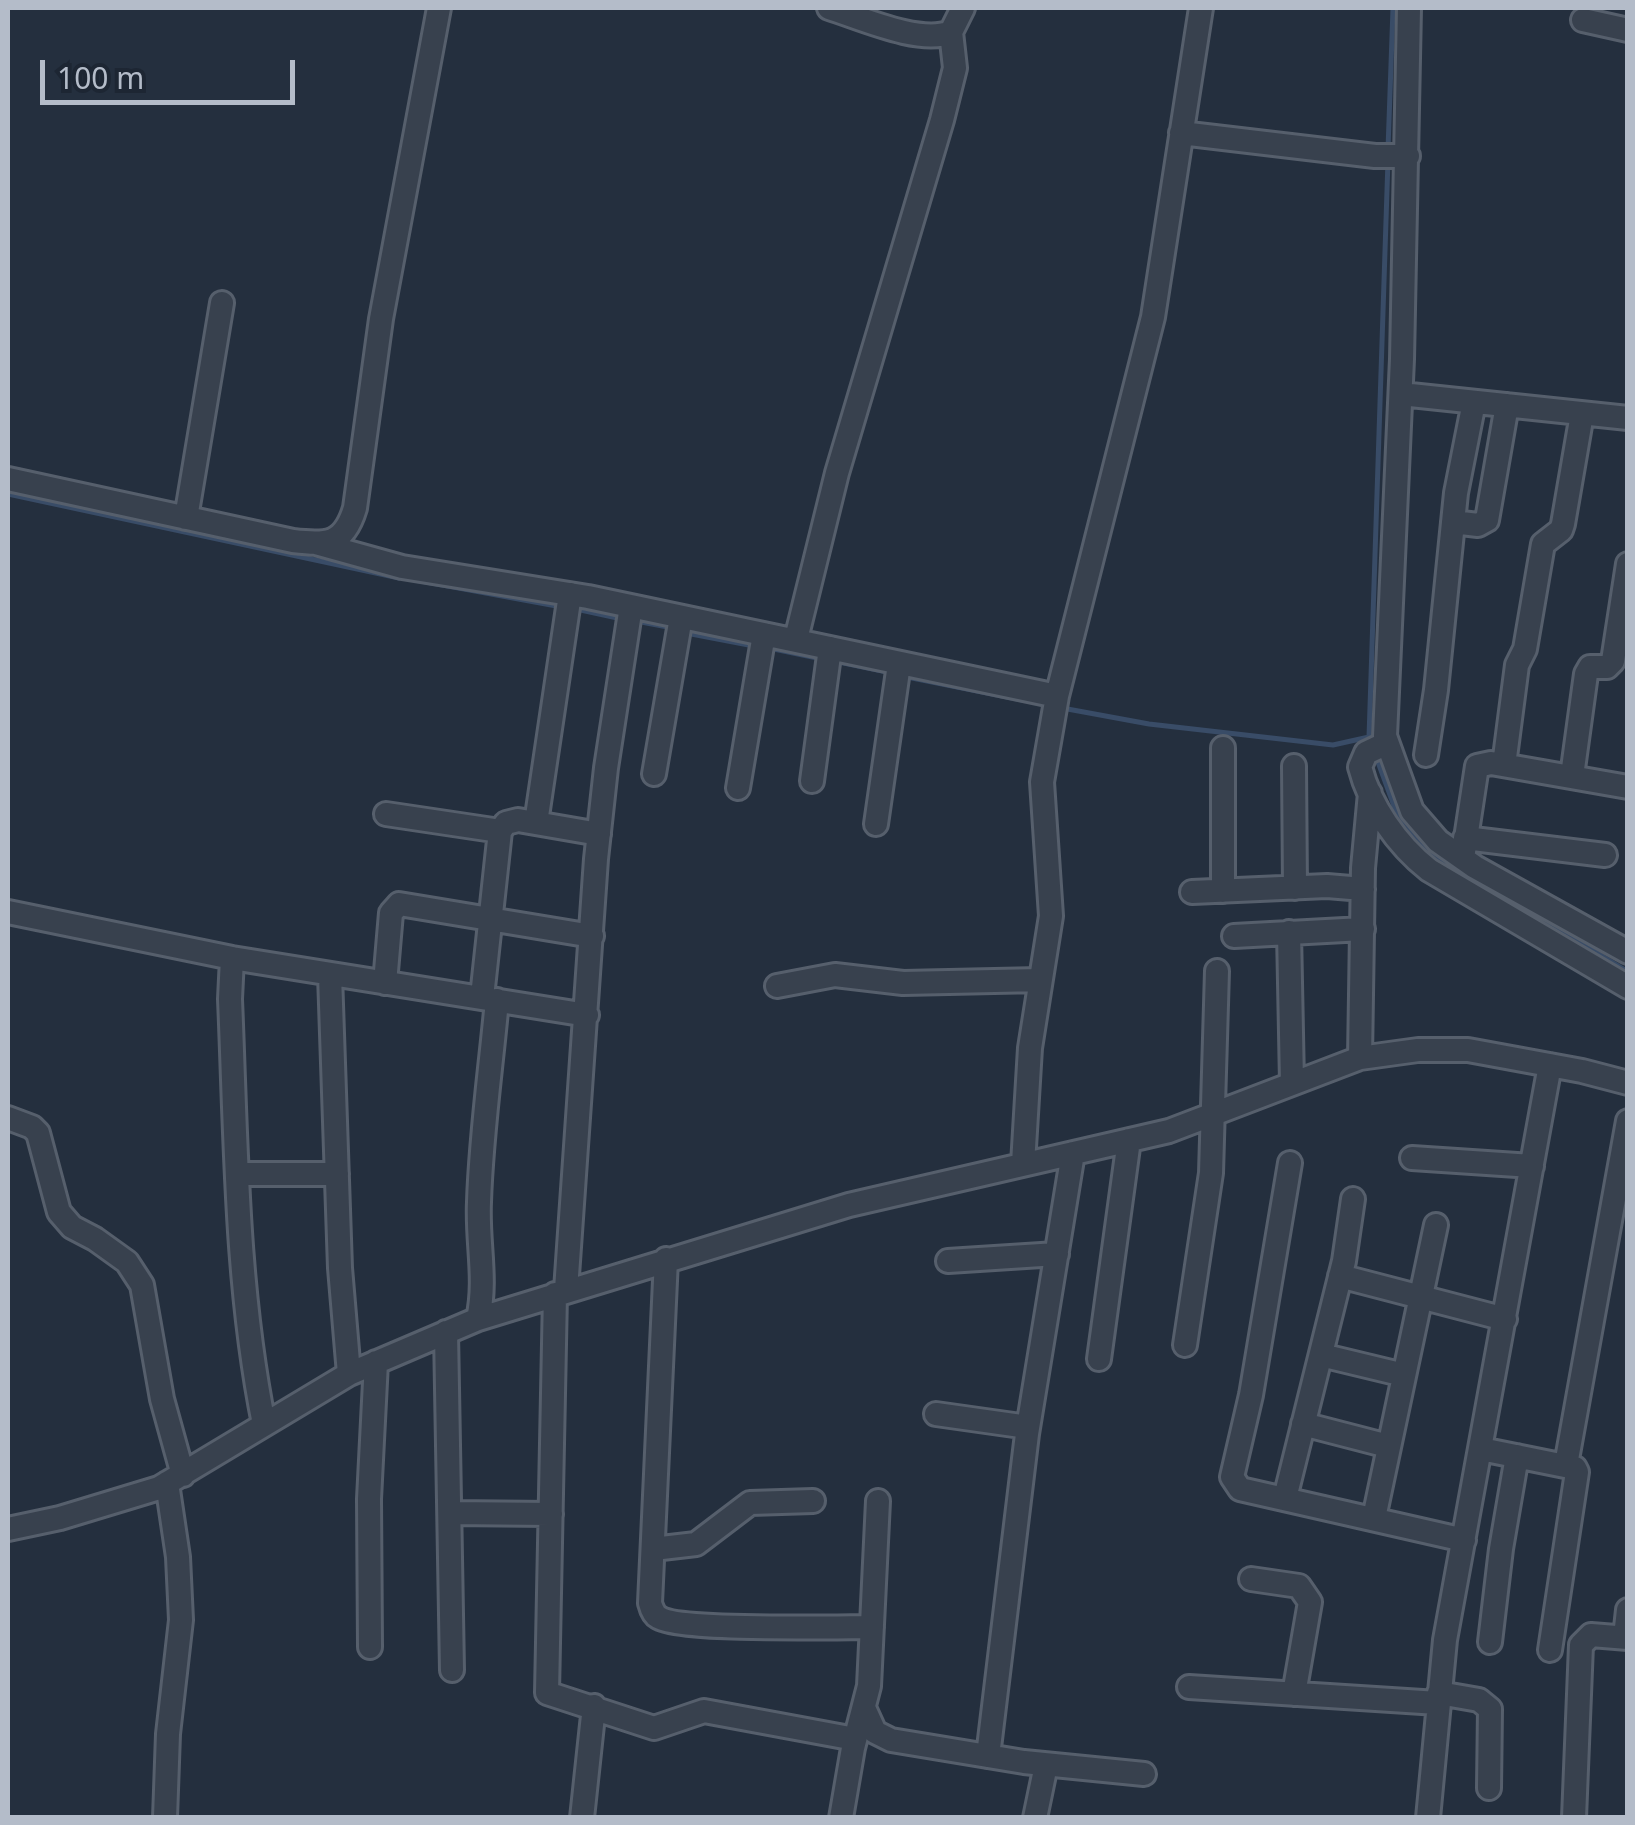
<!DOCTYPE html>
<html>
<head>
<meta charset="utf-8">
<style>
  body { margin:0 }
  #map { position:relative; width:1635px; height:1825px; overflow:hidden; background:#242f3e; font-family:"Noto Sans",sans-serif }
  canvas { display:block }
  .frame { position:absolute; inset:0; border:10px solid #b4bcc9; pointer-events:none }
  .scale { position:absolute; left:40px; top:60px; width:255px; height:45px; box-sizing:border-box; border:5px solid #b4bcc9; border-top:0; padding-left:12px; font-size:30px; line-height:35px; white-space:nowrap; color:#b4bcc9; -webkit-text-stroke:8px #1d2633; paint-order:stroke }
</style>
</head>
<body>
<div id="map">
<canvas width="1635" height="1825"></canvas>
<div class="frame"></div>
<div class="scale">100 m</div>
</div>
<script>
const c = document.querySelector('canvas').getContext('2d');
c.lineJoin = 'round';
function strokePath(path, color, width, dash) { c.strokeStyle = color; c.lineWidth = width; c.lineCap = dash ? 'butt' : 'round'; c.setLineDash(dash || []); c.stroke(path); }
strokePath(new Path2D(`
  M1388 149 1393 8
  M8 494 399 578
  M415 580 562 607
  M576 609 622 619
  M636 621 673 628
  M686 633 754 646
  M769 648 822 659
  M834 661 892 673
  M912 678 1022 700
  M1062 708 1149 724 1333 745 1369 737
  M1372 744 1369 737 1388 160
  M1375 754 1398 817 1432 853 1460 870
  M1486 886 1628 972`), '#394c67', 5);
const minor = new Path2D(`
  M829 8C861 18 920 45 951 32L963 8
  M1409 8 1402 359 1385 736 1412 811 1438 841 1475 867 1628 952
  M1583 20 1628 30
  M1181 133 1375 156H1408
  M1401 394 1628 418
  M8 479 293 541C327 545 344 545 355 508L381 319 439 8
  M186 518 222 303
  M1453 522 1478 525 1487 520 1507 405
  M319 544 402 567 588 597 1057 696
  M796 639 837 473 942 120 955 68 951 32
  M1387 743 1366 753 1360 767C1370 806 1397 845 1429 870L1628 987
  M1223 748V891
  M1426 755 1436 690 1456 493 1474 402
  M1504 765 1517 665 1525 649 1543 544 1561 530 1563 524 1582 414
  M1294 766 1295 888
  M654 774 681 617
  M1572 776 1586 674 1590 667H1607L1613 661 1628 564
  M812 781 830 648
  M738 788 764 634
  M386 814 500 831
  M536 823 570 594
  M876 824 899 664
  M1465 838 1605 855
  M1463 858 1477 766 1491 763 1628 787
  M1192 892 1327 886 1363 889
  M8 912 232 958 587 1015
  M1289 932 1292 1083
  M1234 936 1363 929
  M232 958 230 999C236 1140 236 1285 264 1424
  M330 975 340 1268 349 1374
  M385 983 391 913 399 904 592 936
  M777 986 835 975 903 983 1040 980
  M482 997 500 831 506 823 518 820 599 834
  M1360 1058 1363 868 1370 793
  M8 1118 32 1127 38 1133 59 1212 72 1227 95 1239 127 1262 142 1285 162 1399 183 1475
  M1412 1158 1532 1166
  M1290 1163 1251 1395 1232 1477 1240 1489 1464 1540
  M1023 1164 1030 1048 1051 916 1042 782 1057 696 1153 317 1201 8
  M238 1174H337
  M666 1259 650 1603C651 1607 654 1615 658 1617 677 1631 838 1627 872 1627
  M948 1261 1057 1254
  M1340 1276 1505 1319
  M566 1290 596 859 606 768 631 606
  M555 1294 547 1693 654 1728 704 1711 855 1739
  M478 1319C487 1279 477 1243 479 1202 481 1135 491 1067 497 1000
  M446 1332 452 1670
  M1185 1345 1211 1173 1217 971
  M1321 1355 1404 1375
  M1099 1359 1129 1140
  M936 1414 1028 1427
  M1303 1424 1388 1446
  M1481 1449 1575 1468 1577 1472 1550 1650
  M1566 1465 1628 1121
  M1285 1498 1344 1261 1353 1199
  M450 1513 551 1514
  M1374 1518 1436 1225
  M8 1529 60 1518 159 1488 349 1374 478 1319 849 1205 1169 1131 1360 1058 1418 1050H1468L1582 1071 1628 1083
  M653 1549 696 1544 750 1503 813 1501
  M1251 1579 1299 1586 1310 1602 1294 1694
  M1625 1637 1628 1610
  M1490 1642 1501 1549 1517 1456
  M370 1647 369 1499 376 1362
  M1189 1687 1438 1703
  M1439 1693 1479 1700 1490 1709 1489 1788
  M865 1710 875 1732 891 1740 1024 1762 1144 1774
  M988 1756 1027 1434 1073 1153
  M165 1818 168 1734 181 1620 178 1557 167 1483
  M582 1818 594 1706
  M841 1818 853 1748 869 1686 878 1501
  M1035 1818 1046 1765
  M1428 1818 1445 1640 1550 1065
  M1574 1818 1581 1645 1591 1635 1628 1638`);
strokePath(minor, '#565f6c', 28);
strokePath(minor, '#38414e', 22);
</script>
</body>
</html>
